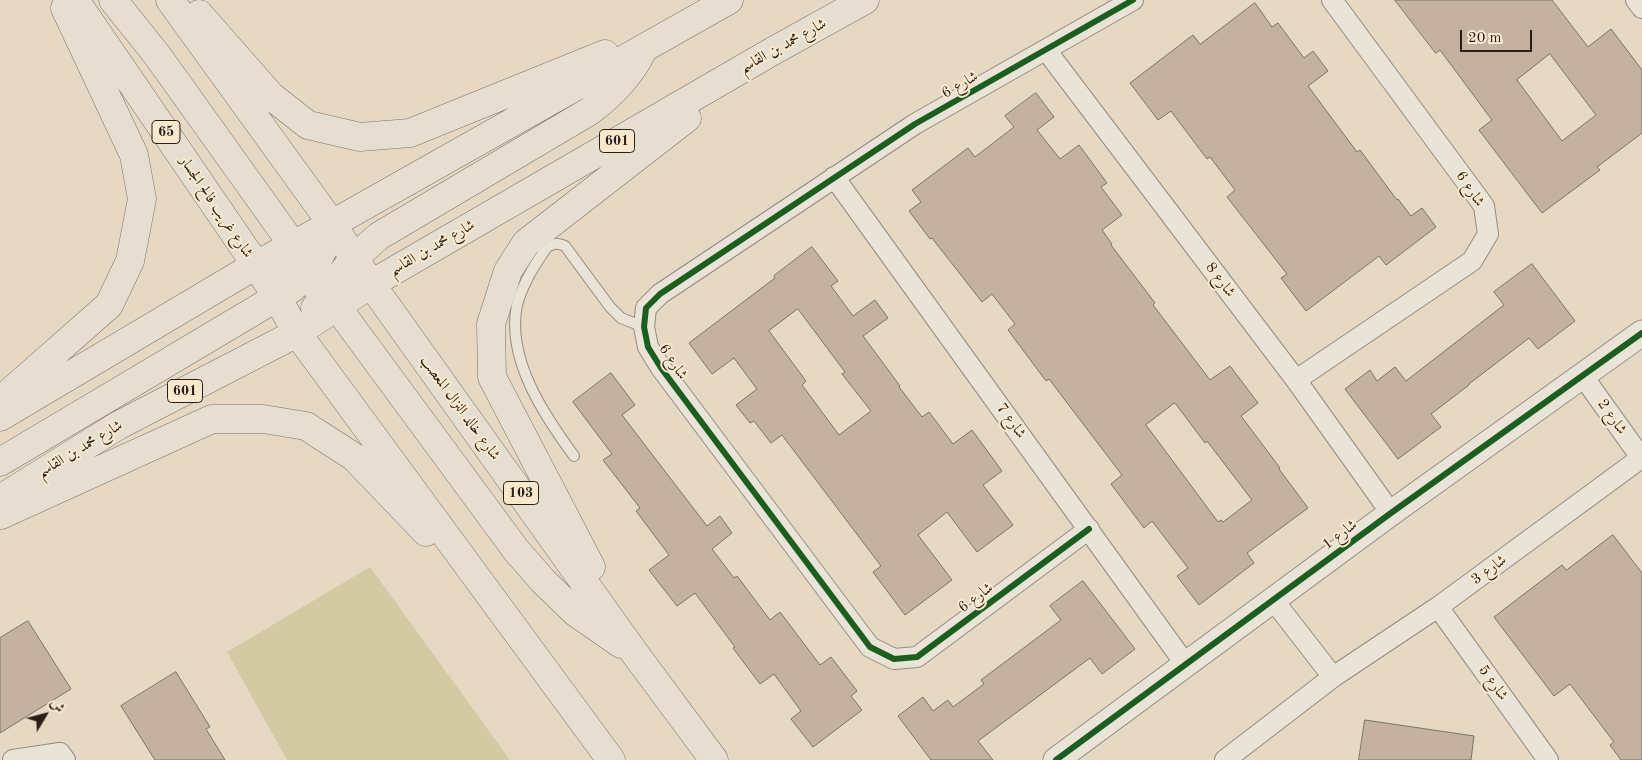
<!DOCTYPE html>
<html>
<head>
<meta charset="utf-8">
<style>
  body { margin:0 }
  #map { position:relative; width:1642px; height:760px; overflow:hidden; background:#e6d8c2; font-family:"Old Standard TT",Amiri,serif }
  canvas { display:block }
  .north { position:absolute; left:20px; top:690px; width:50px; height:50px; -webkit-text-stroke:4px #f8e8ce; paint-order:stroke; rotate:53deg; font-size:14px; font-weight:700; line-height:20px; text-align:center; color:#2a1d18 }
  .north::after { content:''; display:block; margin:auto; width:18px; height:22px; background:#2a1d18; clip-path:polygon(50% 0,100% 100%,50% 72%,0 100%) }
  .scale { position:absolute; left:1460px; top:30px; width:72px; height:22px; box-sizing:border-box; border:2px solid #2a1d18; border-top:0; padding-left:6px; font-size:15px; line-height:18px; white-space:nowrap; color:#2a1d18; -webkit-text-stroke:4px #f8e8ce; paint-order:stroke }
</style>
</head>
<body>
<div id="map">
<canvas width="1642" height="760"></canvas>
<div class="north">ش</div>
<div class="scale">20 m</div>
</div>
<script>
const c = document.querySelector('canvas').getContext('2d');
c.lineJoin = 'round';
function fillPath(path, color) { c.fillStyle = color; c.fill(path, 'evenodd'); }
function strokePath(path, color, width, dash) { c.strokeStyle = color; c.lineWidth = width; c.lineCap = dash ? 'butt' : 'round'; c.setLineDash(dash || []); c.stroke(path); }
function write(font, color, halo, rows, align = 'center') {
  c.font = font + ' "Old Standard TT",Amiri,serif'; c.lineWidth = 4; c.setLineDash([]); c.textBaseline = 'middle'; c.strokeStyle = halo; c.fillStyle = color; for (const [text, x, y, turn = 0] of rows) {
    c.save(); c.translate(x, y); c.rotate((+turn || 0) * Math.PI / 180); c.textAlign = isNaN(turn) ? turn : align; if (halo) c.strokeText(text, 0, 0); c.fillText(text, 0, 0); c.restore();
  }
}
fillPath(new Path2D(`
  M370 567 510 760H287L227 652Z`), '#d1caa3');
const building = new Path2D(`
  M1395 0H1552L1588 47 1611 29 1642 70V133L1597 167 1600 170 1542 213 1479 130 1492 120 1440 50 1436 53ZM1550 54 1596 115 1562 141 1517 80Z
  M1255 3 1272 27 1278 23 1304 58 1313 51 1328 71 1308 86 1357 152 1360 150 1397 200 1398 199 1411 216 1422 208 1436 227 1386 265 1379 256 1306 311 1281 278 1287 274 1227 197 1235 190 1210 157 1207 159 1171 111 1158 120 1130 83 1193 35 1200 44Z
  M1036 93 1054 117 1037 130 1060 159 1079 145 1107 183 1101 187 1122 215 1102 230 1112 244 1111 245 1155 303 1153 305 1210 380 1230 366 1258 403 1241 416 1280 468 1279 469 1308 508 1247 553 1254 563 1199 605 1177 576 1188 568 1152 521 1144 528 1111 484 1122 475 1049 379 1046 381 1008 330 1015 324 992 294 982 302 932 238 930 239 909 211 921 202 912 190 968 148 975 157 1014 127 1005 116ZM1175 403 1205 443 1207 441 1252 500 1223 522 1221 520 1218 522 1146 425Z
  M812 247 838 281 831 286 853 316 875 300 888 318 863 336 900 386 899 387 922 417 929 412 953 444 972 430 1002 471 983 485 1013 525 977 552 947 512 918 535 952 580 905 615 873 572 881 566 782 435 771 443 754 421 750 423 736 405 757 389 734 358 712 374 689 343 775 278 774 276ZM798 309 845 372 842 374 871 411 839 435 802 385 806 381 769 331Z
  M1532 264 1575 321 1538 349 1529 338 1469 384V385L1431 414 1441 427 1398 459 1345 389 1370 370 1377 381 1395 367 1406 381 1504 305 1494 292Z
  M611 373 635 405 622 415 674 483 707 526 720 516 732 533 712 549 734 578 737 576 770 620 780 612 820 665 831 657 857 691 851 696 862 710 813 747 791 719 801 711 774 674 760 684 733 648 735 647 695 593 677 606 649 570 669 555 636 511 640 508 603 460 612 454 573 402Z
  M1613 535 1642 573V760H1621L1610 745 1614 742 1570 684 1554 696 1494 617 1562 565 1566 570Z
  M1083 581 1135 649 1102 674 1090 658 978 741 993 760H931L898 716 923 697 933 711 948 700 953 707 984 684 981 680 1061 620 1050 606Z
  M28 621 71 689 0 733V638Z
  M176 672 210 727 206 729 225 760H155L121 706Z
  M1365 720 1474 736 1471 760H1359Z`);
fillPath(building, '#c5b1a0');
strokePath(building, '#7b7368', 1);
const service = new Path2D(`
  M574 456C544 415 506 359 517 305 522 284 535 264 547 247 554 243 558 243 565 246L610 307 621 318 644 327`);
const minor = new Path2D(`
  M1636 0 1642 8
  M1046 50 1296 380 1391 513
  M834 177 1186 665
  M1582 375 1642 459
  M1296 380 1472 261 1488 234 1484 206 1332 0
  M1089 529 917 657 894 659 870 647 661 368 648 347 644 327 646 308 660 294 915 124 1133 0
  M1274 601 1333 677
  M1438 607 1548 760
  M13 760 60 753 65 760
  M1225 760 1333 677 1438 607 1641 458`);
const tertiary = new Path2D(`
  M1056 760 1391 513 1642 333`);
const primary = new Path2D(`
  M75 0 256 265 277 297 297 333 611 760
  M113 0 157 55 293 245 307 256
  M170 0 332 224 371 284 636 655 714 760
  M199 14 271 96 308 125 360 137 410 133 605 54
  M256 265C264 265 272 264 280 266 303 271 320 290 337 307L516 550 543 581 575 612 621 644
  M315 308 353 259 379 236 590 111C612 94 629 77 642 52
  M0 401 109 305 130 261 142 199 134 155 65 8
  M0 417 256 265 332 224 729 0
  M0 462 291 289C314 270 324 254 332 224
  M0 499 119 425 297 333 371 284 773 51 865 0
  M1 515 212 419H263L306 426 354 457 426 532
  M591 567 492 377 491 324 508 271 526 243 687 118`);
strokePath(service, '#958c7f', 12);
strokePath(minor, '#958c7f', 22);
strokePath(tertiary, '#958c7f', 27);
strokePath(primary, '#7b7368', 29);
strokePath(service, '#e9e3d8', 10);
strokePath(minor, '#e9e3d8', 20);
strokePath(tertiary, '#e9e3d8', 25);
strokePath(primary, '#e6ded1', 28);
strokePath(new Path2D(`
  M1089 529 917 657 894 659 870 647 661 368 648 347 644 327 646 308 660 294 915 124 1133 0
  M1056 760 1391 513 1642 333`), '#1b5e20', 6);
for (const [x, y, w] of [
  [166,132,28],
  [617,141,35],
  [185,391,35],
  [521,493,35]
]) { const box = new Path2D(); box.roundRect(x - w / 2, y - 11.5, w, 23, 4); c.fillStyle = '#f8e8ce'; c.fill(box); strokePath(box, '#2a1d18', 1); }
write('bold 14px', '#2a1d18', null, [
  ["65",166,132],
  ["601",617,141],
  ["601",185,391],
  ["103",521,493]
]);
write('15px', '#2a1d18', '#f8e8ce', [
  ["شارع محمد بن القاسم",783,46,-29],
  ["شارع 6",960,85,-30],
  ["شارع 6",1470,189,56],
  ["شارع غريب فالح الجسار",216,207,56],
  ["شارع محمد بن القاسم",432,248,-30],
  ["شارع 8",1220,280,53],
  ["شارع 6",673,362,56],
  ["شارع خالد النزال المعصب",460,408,54],
  ["شارع 2",1612,417,55],
  ["شارع 7",1011,421,54],
  ["شارع محمد بن القاسم",80,449,-31],
  ["شارع 1",1340,535,-37],
  ["شارع 3",1489,570,-36],
  ["شارع 6",976,598,-37],
  ["شارع 5",1493,683,54]
]);
</script>
</body>
</html>
